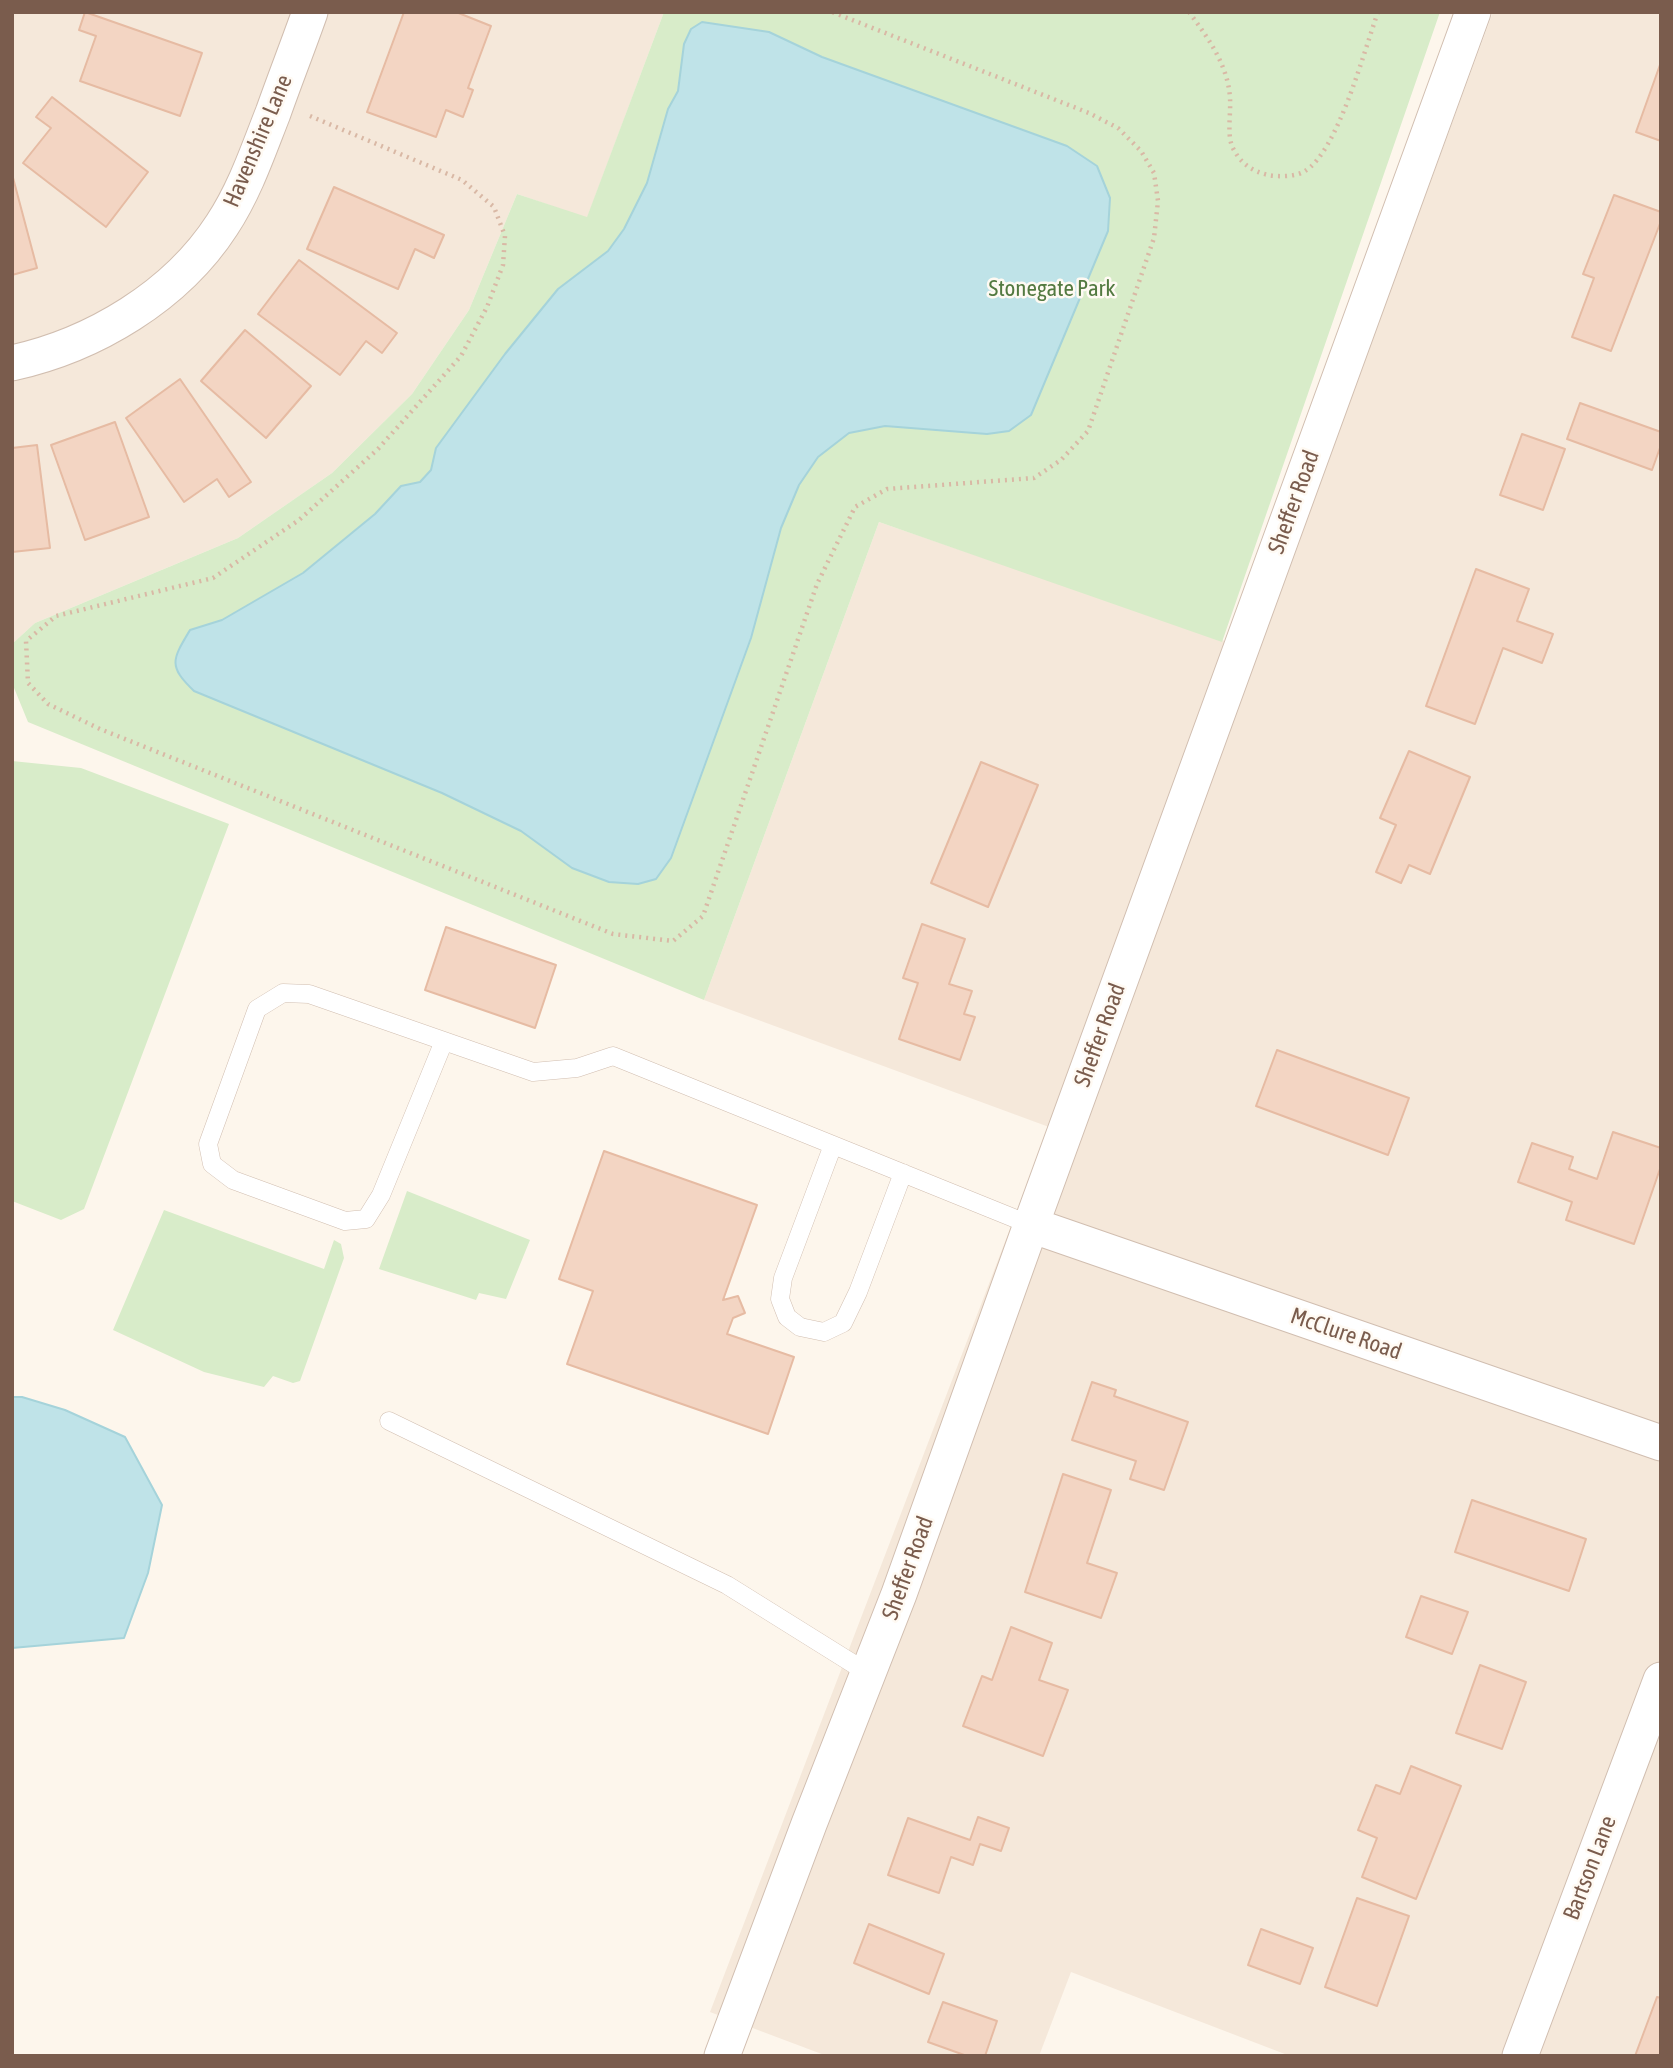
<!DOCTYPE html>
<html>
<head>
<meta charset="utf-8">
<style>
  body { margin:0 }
  #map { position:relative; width:1673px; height:2068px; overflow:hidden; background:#fdf6ec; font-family:"Asap Condensed",sans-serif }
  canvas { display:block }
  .frame { position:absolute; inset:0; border:14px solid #7a5c4d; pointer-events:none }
</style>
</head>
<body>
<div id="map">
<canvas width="1673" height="2068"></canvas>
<div class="frame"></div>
</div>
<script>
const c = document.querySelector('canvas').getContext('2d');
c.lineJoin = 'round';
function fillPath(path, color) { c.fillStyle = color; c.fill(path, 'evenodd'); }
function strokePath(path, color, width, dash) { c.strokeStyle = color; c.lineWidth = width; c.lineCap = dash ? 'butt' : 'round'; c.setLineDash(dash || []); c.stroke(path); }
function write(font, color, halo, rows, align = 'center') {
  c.font = font + ' "Asap Condensed",sans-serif'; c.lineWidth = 5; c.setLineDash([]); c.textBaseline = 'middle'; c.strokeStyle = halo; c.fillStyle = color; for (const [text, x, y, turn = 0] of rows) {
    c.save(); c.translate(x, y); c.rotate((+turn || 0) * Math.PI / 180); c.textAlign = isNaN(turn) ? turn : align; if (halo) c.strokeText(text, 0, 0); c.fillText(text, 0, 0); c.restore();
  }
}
fillPath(new Path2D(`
  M12 12H664L587 218 517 194 469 310 412 394 332 473 238 538 35 623 12 644Z
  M1493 12H1661V2056H1290L1071 1972 1039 2056H827L710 2012 1049 1127 704 1000 879 522 1257 652Z`), '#f5e8da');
fillPath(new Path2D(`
  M664 12H1440L1222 642 879 522 704 1000 28 722 12 683V644L35 623 238 538 332 473 412 394 469 310 517 194 587 217Z
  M12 761 81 768 229 824 84 1209 61 1220 12 1201Z
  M407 1191 530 1240 506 1299 479 1293 476 1300 379 1269Z
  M164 1210 324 1269 334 1240 341 1244 344 1258 300 1381 293 1383 273 1376 264 1387 204 1372 113 1330Z`), '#d8ecc9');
const water = new Path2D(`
  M702 22 769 32 822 57 1067 146 1097 166 1110 198 1108 231 1031 415 1009 431 987 434 885 426 849 433 818 457 799 485 781 528 751 638 671 858 656 879 638 884 609 882 572 868 521 831 442 793 194 691C168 666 172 660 190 630L222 620 303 573 375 514 401 486 420 482 431 470 436 448 505 354 558 289 608 251 624 229 647 183 668 109 678 91 684 44 691 29Z
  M12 1397H22L65 1410 125 1437 162 1505 148 1573 124 1638 12 1648Z`);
fillPath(water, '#bfe3e8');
strokePath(water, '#a5d3da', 2);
const building = new Path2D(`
  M85 12 202 53 180 116 80 81 96 36 79 30Z
  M404 12H456L491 26 468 88 473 90 463 117 446 110 436 137 367 112Z
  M1661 62V141L1636 132Z
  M52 97 148 172 106 227 23 163 51 128 36 117Z
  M12 174 37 268 12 275Z
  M334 187 444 235 434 258 415 249 398 289 307 249Z
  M1614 195 1661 212V221L1611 351 1572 337 1594 278 1583 274Z
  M299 260 397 333 382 353 366 341 340 375 258 314Z
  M245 330 311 386 266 438 201 381Z
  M180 379 251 482 229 497 217 479 184 502 126 418Z
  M1580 403 1661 432V445L1652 470 1567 439Z
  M115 422 149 517 85 540 51 445Z
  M1522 434 1565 449 1543 510 1500 495Z
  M37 445 50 548 12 552V448Z
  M1476 569 1529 589 1517 621 1553 634 1542 663 1503 648 1475 724 1426 706Z
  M1409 751 1470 777 1430 874 1409 865 1401 883 1376 872 1396 825 1380 818Z
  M981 762 1038 785 988 907 931 883Z
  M922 924 965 939 949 984 972 991 964 1014 975 1017 960 1060 899 1039 918 983 903 978Z
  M446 927 556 965 535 1028 425 990Z
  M1277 1050 1409 1098 1388 1155 1256 1106Z
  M1613 1132 1661 1148V1166L1634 1244 1566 1220 1572 1202 1518 1182 1532 1143 1573 1157 1569 1169 1597 1179Z
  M604 1151 757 1205 723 1300 738 1296 745 1313 733 1318 727 1334 794 1357 768 1434 567 1364 593 1291 559 1279Z
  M1092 1382 1116 1390 1114 1396 1188 1422 1164 1490 1130 1479 1136 1461 1072 1440Z
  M1063 1474 1111 1490 1087 1563 1117 1573 1101 1618 1025 1592Z
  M1472 1500 1586 1539 1569 1591 1455 1552Z
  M1421 1596 1468 1612 1452 1654 1406 1637Z
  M1011 1627 1052 1643 1039 1680 1068 1690 1043 1756 963 1726 982 1676 992 1680Z
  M1480 1665 1526 1682 1502 1749 1456 1733Z
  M1411 1766 1461 1786 1416 1899 1362 1877 1377 1838 1358 1830 1376 1785 1400 1794Z
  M978 1817 1009 1828 1001 1851 980 1844 973 1865 951 1857 939 1893 888 1875 908 1818 970 1840Z
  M1357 1898 1409 1916 1377 2006 1325 1987Z
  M869 1924 944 1954 929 1994 854 1963Z
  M1261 1929 1313 1948 1300 1984 1248 1965Z
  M1657 1997 1661 1998V2056H1635Z
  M943 2002 997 2021 985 2056H967L928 2042Z`);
fillPath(building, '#f3d5c3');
strokePath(building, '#e6bba3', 2);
const service = new Path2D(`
  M444 1041 381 1195 366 1219 345 1221 233 1180 212 1164 208 1144 257 1009 283 993 309 994 533 1072 577 1068 613 1056 1031 1225
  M833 1145 783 1278 780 1299 787 1317 800 1327 824 1332 843 1323 858 1292 903 1173
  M389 1421 727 1585 868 1673`);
const minor = new Path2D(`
  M12 363C94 345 176 296 222 225 245 190 258 151 273 113 285 79 298 46 310 12
  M1031 1225 1661 1443
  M722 2056 809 1824 899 1594 1031 1225 1473 12
  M1520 2056 1661 1680`);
strokePath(service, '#d1beb0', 19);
strokePath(minor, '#d1beb0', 37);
strokePath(new Path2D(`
  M1189 12C1208 38 1228 65 1230 98 1231 113 1227 133 1232 146 1239 162 1251 171 1268 175 1279 177 1295 177 1305 171 1338 151 1364 51 1378 12
  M310 116 462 180 494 207 505 236 503 265 487 307 461 356 378 449 299 520 213 578 56 616 26 641 28 683 48 704 100 729 613 934 673 941 703 916 817 584 855 507 887 489 1034 478 1061 460 1088 431 1154 238 1158 201 1154 173 1141 151 1118 128 1089 113 832 12`), '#d9b8a5', 4.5, [2, 5]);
strokePath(service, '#fff', 18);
strokePath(minor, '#fff', 35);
write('23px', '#7a5c4d', '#fffaf3', [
  ["Havenshire Lane",258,141,-67],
  ["Sheffer Road",1294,502,-70],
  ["Sheffer Road",1100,1035,-70],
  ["McClure Road",1346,1334,19],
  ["Sheffer Road",908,1568,-70],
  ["Bartson Lane",1590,1868,-69]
]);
write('23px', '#537a41', '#fffaf3', [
  ["Stonegate Park",1052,289]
]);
</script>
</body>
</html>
